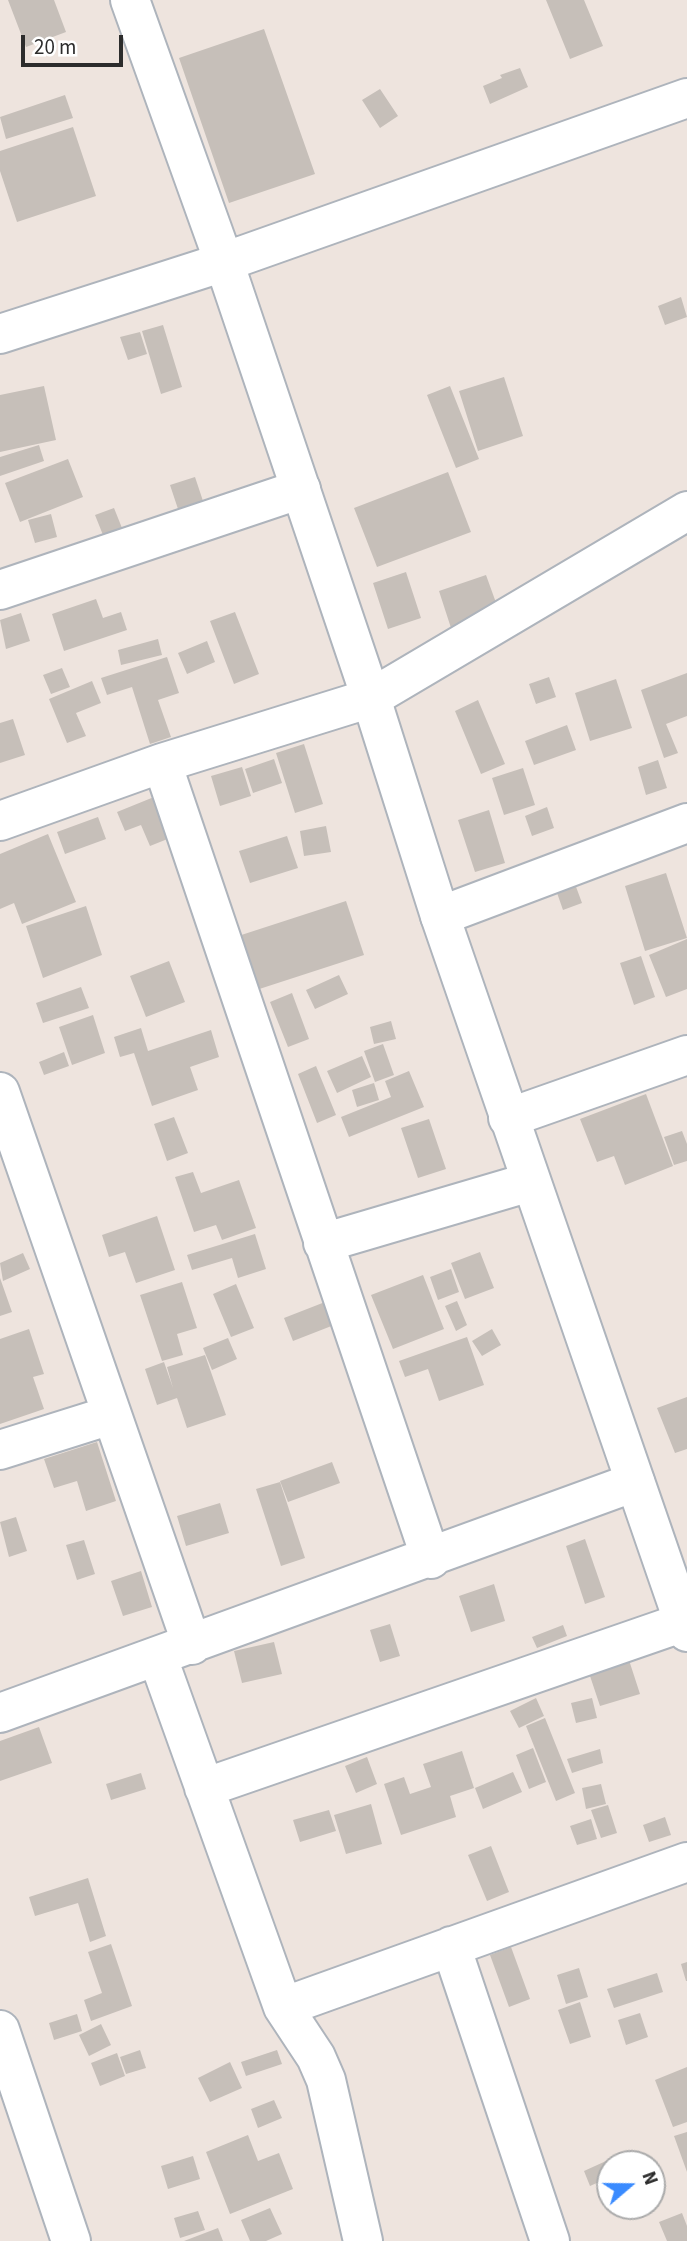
<!DOCTYPE html>
<html>
<head>
<meta charset="utf-8">
<style>
  body { margin:0 }
  #map { position:relative; width:687px; height:2241px; overflow:hidden; background:#eee4de; font-family:"Source Sans 3",sans-serif }
  canvas { display:block }
  .north { position:absolute; left:596px; top:2150px; width:70px; height:70px; box-sizing:border-box; background:#fff; border:2px solid #ababab; border-radius:50%; rotate:70deg; font-size:19px; font-weight:700; line-height:28px; text-align:center; color:#2c2c2c }
  .north::after { content:''; display:block; margin:auto; width:24px; height:32px; background:#3a8bff; clip-path:polygon(50% 0,100% 100%,50% 72%,0 100%) }
  .scale { position:absolute; left:21px; top:35px; width:102px; height:32px; box-sizing:border-box; border:4px solid #2c2c2c; border-top:0; padding-left:9px; font-size:21px; line-height:24px; white-space:nowrap; color:#2c2c2c; -webkit-text-stroke:5px #fff; paint-order:stroke }
</style>
</head>
<body>
<div id="map">
<canvas width="687" height="2241"></canvas>
<div class="north">N</div>
<div class="scale">20 m</div>
</div>
<script>
const c = document.querySelector('canvas').getContext('2d');
c.lineJoin = 'round';
function fillPath(path, color) { c.fillStyle = color; c.fill(path, 'evenodd'); }
function strokePath(path, color, width, dash) { c.strokeStyle = color; c.lineWidth = width; c.lineCap = dash ? 'butt' : 'round'; c.setLineDash(dash || []); c.stroke(path); }
fillPath(new Path2D(`
  M8 0H54L66 32 26 47Z
  M546 0H584L603 46 570 59Z
  M264 29 315 174 229 203 179 58Z
  M520 68 528 87 490 104 483 86 502 78 500 75Z
  M380 89 398 116 380 128 362 100Z
  M65 95 73 118 6 139 0 117Z
  M73 127 96 196 17 222 0 171V151Z
  M681 297 687 317 665 325 658 306Z
  M163 325 182 387 161 394 142 331Z
  M140 332 147 354 128 360 120 337Z
  M504 377 523 436 478 451 459 391Z
  M44 386 56 440 0 452V395Z
  M450 386 479 459 456 468 427 395Z
  M39 445 44 461 0 476V457Z
  M68 459 83 497 20 522 5 483Z
  M448 472 471 532 377 567 354 508Z
  M195 477 203 501 178 509 170 485Z
  M114 508 122 528 103 535 95 515Z
  M51 514 57 537 35 543 28 520Z
  M406 572 421 618 388 629 373 583Z
  M486 575 499 611 451 628 439 591Z
  M96 599 103 618 121 612 127 630 64 651 52 614Z
  M235 612 259 674 234 684 210 621Z
  M21 613 30 641 6 649 0 620Z
  M158 639 162 655 121 665 118 650Z
  M207 641 215 662 187 674 178 653Z
  M167 657 179 693 158 700 171 737 150 744 132 687 107 695 101 678Z
  M62 668 70 687 51 694 43 675Z
  M687 673V716L666 724 678 753 664 758 641 690Z
  M549 677 556 697 536 704 529 684Z
  M616 679 632 728 590 741 575 693Z
  M92 681 101 703 76 713 86 736 67 743 49 699Z
  M478 700 505 764 481 774 455 711Z
  M13 719 25 755 0 763V723Z
  M567 725 576 750 534 765 525 741Z
  M304 744 323 804 295 813 276 753Z
  M274 759 282 783 253 793 245 769Z
  M658 760 667 788 646 795 638 767Z
  M242 767 251 796 220 806 211 776Z
  M523 768 535 805 504 815 492 778Z
  M154 797 170 838 150 846 141 825 125 831 117 812Z
  M547 807 554 828 532 836 525 816Z
  M489 810 505 863 475 872 458 820Z
  M98 817 106 839 65 854 57 832Z
  M326 826 331 852 304 856 300 831Z
  M48 834 76 902 22 924 14 903 0 909V854Z
  M287 836 298 868 250 883 239 851Z
  M666 873 687 938 645 951 625 886Z
  M575 884 582 903 563 910 556 890Z
  M346 901 364 955 247 993 229 939Z
  M86 906 102 955 43 978 26 926Z
  M687 939V989L666 997 649 955Z
  M641 956 655 997 634 1005 620 963Z
  M169 961 185 1002 146 1017 130 976Z
  M339 975 348 994 315 1009 306 990Z
  M81 987 89 1008 43 1023 36 1003Z
  M292 993 309 1039 288 1047 270 1002Z
  M93 1015 105 1053 72 1065 59 1027Z
  M391 1021 396 1039 374 1044 370 1027Z
  M141 1028 148 1051 211 1030 219 1057 190 1067 198 1090 152 1106 134 1053 120 1057 114 1037Z
  M383 1044 394 1075 375 1082 364 1051Z
  M64 1052 69 1066 44 1075 39 1062Z
  M362 1056 371 1077 337 1093 327 1071Z
  M316 1066 336 1115 317 1123 298 1074Z
  M409 1071 424 1107 349 1137 341 1117 391 1097 385 1081Z
  M374 1083 379 1100 357 1107 352 1090Z
  M646 1094 673 1166 625 1185 614 1156 597 1162 580 1119Z
  M174 1117 188 1153 167 1161 154 1124Z
  M429 1119 446 1169 418 1178 401 1128Z
  M682 1131 687 1144V1161L674 1165 664 1137Z
  M193 1172 201 1193 239 1180 256 1228 222 1240 216 1225 194 1232 175 1177Z
  M157 1216 175 1270 136 1283 125 1252 109 1257 102 1235Z
  M255 1234 266 1269 238 1278 232 1258 192 1270 187 1255Z
  M480 1252 494 1288 465 1299 451 1263Z
  M23 1253 30 1269 3 1281 0 1263Z
  M451 1269 459 1292 438 1300 430 1277Z
  M423 1275 444 1329 393 1349 371 1295Z
  M0 1278 12 1312 0 1316Z
  M182 1282 197 1328 177 1334 183 1355 162 1361 140 1295Z
  M236 1284 254 1328 231 1337 213 1294Z
  M457 1301 467 1325 456 1331 445 1306Z
  M325 1302 334 1325 293 1341 284 1318Z
  M29 1329 44 1374 33 1377 44 1409 0 1424V1339Z
  M492 1329 501 1345 482 1356 472 1341Z
  M467 1337 484 1385 439 1401 428 1369 405 1377 399 1361Z
  M228 1338 237 1359 212 1370 203 1348Z
  M205 1355 226 1415 187 1428 177 1398 157 1405 145 1369 164 1362 173 1388 167 1367Z
  M687 1397V1449L675 1453 657 1408Z
  M97 1442 116 1501 86 1511 77 1481 54 1488 44 1459Z
  M332 1462 340 1483 288 1502 280 1481Z
  M280 1482 305 1558 281 1566 256 1489Z
  M220 1503 229 1533 186 1546 177 1516Z
  M16 1517 27 1551 9 1557 0 1522Z
  M585 1539 605 1597 585 1604 566 1546Z
  M84 1540 95 1574 77 1580 66 1545Z
  M141 1571 152 1607 123 1616 111 1581Z
  M494 1584 505 1621 471 1632 459 1596Z
  M390 1624 400 1656 380 1662 370 1630Z
  M563 1625 567 1636 537 1648 532 1637Z
  M274 1642 282 1674 242 1683 234 1651Z
  M628 1657 640 1694 600 1706 588 1670Z
  M536 1698 544 1716 519 1728 510 1711Z
  M592 1698 597 1718 576 1723 571 1703Z
  M545 1718 575 1793 556 1801 526 1726Z
  M39 1727 52 1763 0 1781V1741Z
  M533 1748 546 1782 529 1789 516 1755Z
  M600 1749 603 1763 572 1773 567 1759Z
  M462 1751 474 1788 450 1796 456 1817 401 1835 384 1784 404 1777 410 1794 431 1787 423 1764Z
  M367 1757 377 1784 356 1793 345 1766Z
  M513 1772 522 1792 483 1809 475 1788Z
  M141 1773 146 1789 111 1800 106 1784Z
  M601 1784 606 1804 586 1809 582 1788Z
  M371 1804 382 1844 346 1854 334 1815Z
  M608 1805 617 1833 601 1838 591 1810Z
  M329 1810 336 1831 300 1842 293 1820Z
  M665 1817 671 1835 649 1842 643 1825Z
  M591 1819 597 1839 577 1845 570 1826Z
  M491 1846 509 1892 487 1901 468 1855Z
  M88 1878 106 1936 90 1942 78 1903 35 1916 29 1897Z
  M111 1944 132 2006 91 2021 84 2000 102 1993 88 1952Z
  M511 1947 530 1999 509 2007 490 1955Z
  M687 1962V1981H686L681 1964Z
  M579 1968 588 1997 566 2004 557 1975Z
  M657 1973 663 1992 614 2008 607 1989Z
  M580 2002 591 2037 570 2044 558 2010Z
  M640 2013 648 2037 626 2045 618 2020Z
  M77 2014 82 2031 54 2040 49 2023Z
  M101 2024 111 2045 89 2056 79 2035Z
  M140 2050 146 2068 126 2074 120 2057Z
  M277 2050 282 2064 246 2076 241 2062Z
  M117 2053 125 2076 100 2086 91 2063Z
  M230 2062 242 2088 210 2102 198 2078Z
  M687 2067V2122L673 2127 655 2080Z
  M274 2100 282 2118 258 2128 251 2109Z
  M687 2132V2172L674 2136Z
  M248 2135 258 2161 279 2153 293 2189 230 2214 206 2152Z
  M193 2156 200 2179 168 2189 161 2166Z
  M617 2156 620 2164H610V2177L590 2186 584 2171Z
  M270 2208 282 2234 266 2241H250L241 2220Z
  M198 2211 205 2230 180 2238 174 2218Z
  M682 2213 687 2226V2241H667L659 2222Z
  M218 2228 223 2241H184Z`), '#c6bfb9');
const street = new Path2D(`
  M0 334 224 262
  M0 590 301 489
  M162 763 431 1559
  M0 821 162 763 371 698 687 511
  M440 916 687 823
  M0 1092 192 1645
  M508 1118 687 1055
  M323 1243 530 1182
  M0 1450 111 1415
  M158 1658 283 2007 316 2057 326 2080 363 2241
  M0 1713 635 1482
  M204 1788 684 1622
  M451 1946 550 2241
  M283 2007 687 1862
  M0 2030 71 2241`);
const secondary = new Path2D(`
  M130 0 224 262 371 698 440 916 687 1632
  M224 262 687 98`);
strokePath(street, '#aeb4bc', 42);
strokePath(secondary, '#aeb4bc', 42);
strokePath(street, '#fff', 38);
strokePath(secondary, '#fff', 38);
</script>
</body>
</html>
